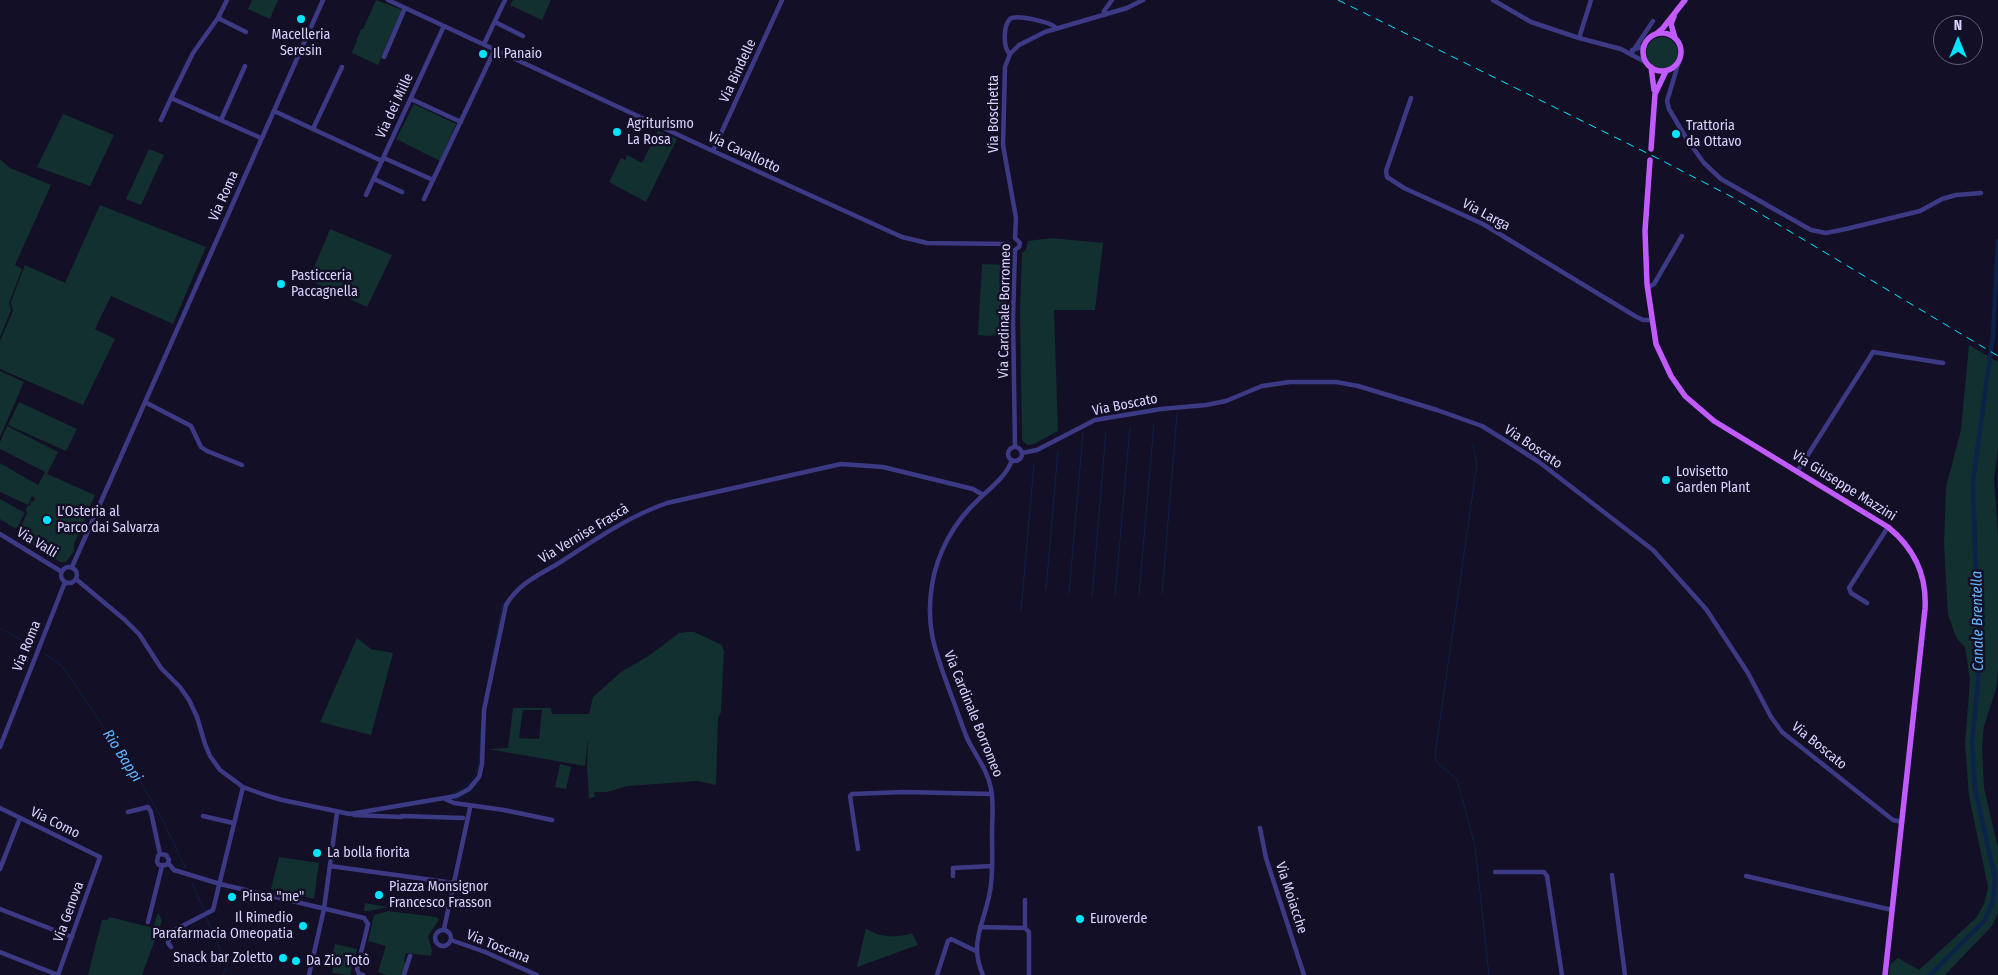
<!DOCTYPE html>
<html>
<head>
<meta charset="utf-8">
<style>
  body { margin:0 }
  #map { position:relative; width:1998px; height:975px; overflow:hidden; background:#130f26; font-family:"Fira Sans Condensed",sans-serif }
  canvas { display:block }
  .north { position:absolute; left:1933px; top:15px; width:50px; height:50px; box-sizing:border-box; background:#130f26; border:1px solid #625e7d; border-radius:50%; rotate:0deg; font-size:14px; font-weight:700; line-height:20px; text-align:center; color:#d9d4ff }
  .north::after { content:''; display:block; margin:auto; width:18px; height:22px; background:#00e5ff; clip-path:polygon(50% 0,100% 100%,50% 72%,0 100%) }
</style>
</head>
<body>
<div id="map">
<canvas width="1998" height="975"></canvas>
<div class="north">N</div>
</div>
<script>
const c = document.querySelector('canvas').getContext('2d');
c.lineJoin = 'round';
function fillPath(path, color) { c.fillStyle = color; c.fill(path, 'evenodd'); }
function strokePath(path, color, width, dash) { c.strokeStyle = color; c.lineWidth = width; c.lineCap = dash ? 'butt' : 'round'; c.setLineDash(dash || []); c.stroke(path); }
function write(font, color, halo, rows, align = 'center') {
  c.font = font + ' "Fira Sans Condensed",sans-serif'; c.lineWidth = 5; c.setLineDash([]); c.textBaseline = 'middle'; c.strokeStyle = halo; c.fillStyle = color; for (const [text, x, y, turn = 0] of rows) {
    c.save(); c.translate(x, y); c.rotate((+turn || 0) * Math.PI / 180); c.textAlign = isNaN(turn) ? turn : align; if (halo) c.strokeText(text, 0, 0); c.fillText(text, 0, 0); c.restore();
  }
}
fillPath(new Path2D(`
  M252 0H278L270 19 248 9Z
  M376 0 402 10 378 65 352 53 361 29H363Z
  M513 0H551L542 20 510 5Z
  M1646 53a16 16 0 1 1 32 0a16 16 0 1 1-32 0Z
  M414 104 456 124 440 161 396 139Z
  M63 114 114 135 90 186 37 167Z
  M658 131 677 139 646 202 609 182 621 158 625 160 627 155 642 163Z
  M149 149 164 155 141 205 126 199Z
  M0 159 10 168 51 185 15 265 22 269 9 303 11 310 0 337Z
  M100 205 206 247 173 324 111 296 95 329 115 339 83 405 0 369V341L13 311 11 302 25 265 65 283Z
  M330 229 392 255 367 307 309 280Z
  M1052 238 1103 243 1095 310H1054L1058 431 1034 444 1027 445 1022 440 1020 310 1022 253 1026 250 1028 241Z
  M982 264 1009 265 1007 336H994V334L991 336 978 335Z
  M1969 345 1998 362V448L1994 479 1998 536V670L1996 689 1984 726 1982 746 1984 788 1998 848V913L1992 926 1945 975H1889L1890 965 1898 958 1919 970 1976 918 1984 904 1988 887 1969 796 1965 744 1970 680 1965 647 1957 639 1948 615 1944 543 1946 487 1961 430Z
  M0 371 24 382 0 437Z
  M19 402 77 429 66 451 8 425Z
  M7 426 58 452 47 474 95 495 74 544V551L66 562H60L17 534 27 514 26 509 28 505 30 506 31 501 33 502 35 498 32 496 28 505 0 492V463L38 485 45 472 0 449V442Z
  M0 499 25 513 16 529 0 519Z
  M687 632H694L722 645 724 651 721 712 718 718 716 785 697 781 628 786 607 792H594L595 797 589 798 587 765 588 738 585 766 488 749 508 748 513 708H551L552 714H589L593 697 621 672 650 655 679 633ZM523 710H542L539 739 519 738Z
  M357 638 371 649 393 653 371 735 320 722Z
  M560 764 571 767 566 789 555 787Z
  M279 857 319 863 314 899 271 889Z
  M365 903 388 907 369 911H364Z
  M388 911 436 917 439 920 428 936 432 951 431 956 406 953 404 962 406 963 402 975H387L378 972 386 946 368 941 374 915Z
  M158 912 162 921 142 975H88L102 920H107L110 917 153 928Z
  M866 928C878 938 898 938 912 933L918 945 857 967Z
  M335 944 357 949 350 975 332 973 335 958 332 957Z`), '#12302f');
strokePath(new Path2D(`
  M1473 445 1477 464 1435 755 1437 762 1441 766 1457 779 1475 846 1489 975
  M1046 590 1058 451
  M1069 594 1083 433
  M1162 594 1177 414
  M1139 595 1154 423
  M1115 596 1130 427
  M1092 598 1106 431
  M501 610 503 602
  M1021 611 1034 464
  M0 628 34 647
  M44 653 63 667 67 673 139 779 162 819 186 869
  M489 675 501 613
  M450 795C484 780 479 761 481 729
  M454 800 463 796 479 783
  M192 883 204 911
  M206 917 222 954
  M223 975 226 968`), '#0c2248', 1);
strokePath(new Path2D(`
  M1930 975 1985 920 1993 901 1995 878 1975 789 1972 742 1978 681 1979 609 1975 553 1973 481 1993 335 1998 241`), '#0c2248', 4.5);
strokePath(new Path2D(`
  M227 0 218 18 193 53 171 98 261 138
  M388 0 713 151 902 237 927 243 1008 244
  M1493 0 1531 22 1579 38 1621 49 1647 63
  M1104 14V11L1112 0
  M218 18 246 32
  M495 22 523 36
  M1579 38 1591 0
  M484 44 505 0
  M1632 50 1645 46
  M1010 54C1003 48 1003 26 1010 19 1016 14 1051 22 1056 28
  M1631 54 1653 21
  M384 57 405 8
  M1680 58 1667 101 1669 109 1688 141 1704 163 1721 179 1811 230 1826 233 1846 229 1920 211 1942 199 1956 195 1981 193
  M1411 98 1386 171 1387 177 1404 188 1483 224 1635 316 1643 320H1651
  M411 99 461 122
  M274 111 382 161
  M161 120 171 98
  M221 120 245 66
  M313 129 342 67
  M713 151 782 0
  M384 158 433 180
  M374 179 402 192
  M366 195 444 26
  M424 199 495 49
  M1015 238 1016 218 1003 145 1005 67 1010 54 1019 45 1045 32 1127 8 1143 0
  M1015 238 1020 243 1019 247 1015 250 1013 317 1015 447
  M1647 288 1654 284 1682 236
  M145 402 191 426 201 447 207 451 242 465
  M1008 454a7 7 0 1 1 14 0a7 7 0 1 1-14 0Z
  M1022 453 1037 450 1095 420 1161 409 1206 405 1226 401 1262 386 1290 382H1336L1358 386 1437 410 1482 426 1511 444 1539 462 1653 550 1706 609 1748 673 1771 717 1782 732 1893 820 1902 822
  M1797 472 1873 352 1943 363
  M0 534 62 572
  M61 575a8 8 0 1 1 16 0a8 8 0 1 1-16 0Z
  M72 567 323 0
  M76 579 125 620 139 634 161 668 180 687 189 700 197 717 205 744 210 756 220 770 243 787 265 795 282 800 350 814 456 796 469 789 479 777 482 764 484 710 506 605C519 583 539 575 559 563 595 540 627 517 667 503L841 464 883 467 973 489 983 495
  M1867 603 1851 593 1849 588 1888 527
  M0 747 65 582
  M445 799 454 803 504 810 552 820
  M0 808 100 857 58 975
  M128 812 148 807 151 812 160 854
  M354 815 402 817
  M203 816 233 823
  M402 816 463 818
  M1260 828 1266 858 1304 975
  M858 849 850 796 852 794 904 792 992 794
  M168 863 166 865H159L157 862 158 856 160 854 166 855 169 860 168 863 174 870 220 884 364 918 368 924 357 969 359 974 363 975
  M330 866 454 883
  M0 869 20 818
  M1495 872H1544L1547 876 1562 975
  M1612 875 1625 975
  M953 876V868L992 866
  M1746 876 1892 910
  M1025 900V928
  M0 909 72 937
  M148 922 162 866
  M980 927 1025 928 1029 932V975
  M444 929 470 808
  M435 938a8 8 0 1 1 16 0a8 8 0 1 1-16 0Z
  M451 940 485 952 537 975
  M171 947 168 943 171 932 213 910 243 787
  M0 952 58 975
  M309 975 324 909 337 813
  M404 975 410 956
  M937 975 948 941 951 939 976 951
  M983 975C967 940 988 918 991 884 993 867 992 851 992 834 992 819 994 804 991 789 988 770 975 755 967 738 961 723 956 707 950 692 936 653 925 628 932 585 937 553 954 522 978 500 990 488 1006 477 1012 460`), '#3d3a85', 4.5);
strokePath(new Path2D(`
  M1674 16 1671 24 1675 38
  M1643 52a19 19 0 1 1 38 0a19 19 0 1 1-38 0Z
  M1656 34 1663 28 1685 0
  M1651 67 1654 90
  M1651 149 1655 94 1666 71
  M1650 160 1645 231 1647 284 1656 344 1671 376 1685 396 1714 421 1888 527C1915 549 1927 575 1925 609L1885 975`), '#c25bff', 5.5);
strokePath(new Path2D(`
  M1338 0 1659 159 1734 198 1998 356`), '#00e5ff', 1, [8, 6]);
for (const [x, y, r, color] of [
  [301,19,5,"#00e5ff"],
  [483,54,5,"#00e5ff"],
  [617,132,5,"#00e5ff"],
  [1676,134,5,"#00e5ff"],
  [281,284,5,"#00e5ff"],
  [1666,480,5,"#00e5ff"],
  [47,520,5,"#00e5ff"],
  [317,853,5,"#00e5ff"],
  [379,895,5,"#00e5ff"],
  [232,897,5,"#00e5ff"],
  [1080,919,5,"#00e5ff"],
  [303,926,5,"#00e5ff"],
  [283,958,5,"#00e5ff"],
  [296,961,5,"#00e5ff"]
]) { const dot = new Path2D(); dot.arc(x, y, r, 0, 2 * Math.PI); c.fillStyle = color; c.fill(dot); strokePath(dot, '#130f26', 2); }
write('14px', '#d9d4ff', '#130f26', [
  ["Macelleria",301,35,"center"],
  ["Seresin",301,51,"center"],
  ["Il Panaio",493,54],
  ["Agriturismo",627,124],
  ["La Rosa",627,140],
  ["Trattoria",1686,126],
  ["da Ottavo",1686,142],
  ["Pasticceria",291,276],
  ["Paccagnella",291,292],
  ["Lovisetto",1676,472],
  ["Garden Plant",1676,488],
  ["L'Osteria al",57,512],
  ["Parco dai Salvarza",57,528],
  ["La bolla fiorita",327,853],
  ["Piazza Monsignor",389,887],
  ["Francesco Frasson",389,903],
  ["Pinsa \"me\"",242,897],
  ["Il Rimedio",293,918,"right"],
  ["Parafarmacia Omeopatia",293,934,"right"],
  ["Euroverde",1090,919],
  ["Snack bar Zoletto",273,958,"right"],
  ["Da Zio Totò",306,961]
], 'left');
write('14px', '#d9d4ff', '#130f26', [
  ["Via Bindelle",738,71,-65],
  ["Via dei Mille",395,106,-65],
  ["Via Boschetta",994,114,-90],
  ["Via Cavallotto",744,153,25],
  ["Via Roma",224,196,-66],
  ["Via Larga",1486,215,28],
  ["Via Cardinale Borromeo",1005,311,-89],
  ["Via Boscato",1125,405,-11],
  ["Via Boscato",1533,447,34],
  ["Via Giuseppe Mazzini",1844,486,32],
  ["Via Vernise Frascà",584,534,-31],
  ["Via Valli",37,543,31],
  ["Via Roma",27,646,-68],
  ["Via Cardinale Borromeo",973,714,68],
  ["Via Boscato",1819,746,39],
  ["Via Como",55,823,26],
  ["Via Moiacche",1291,898,72],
  ["Via Genova",69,912,-70],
  ["Via Toscana",498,947,22]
]);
write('italic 15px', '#62b6ff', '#130f26', [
  ["Canale Brentella",1978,621,-91],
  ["Rio Bappi",122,756,57]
]);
</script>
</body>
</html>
